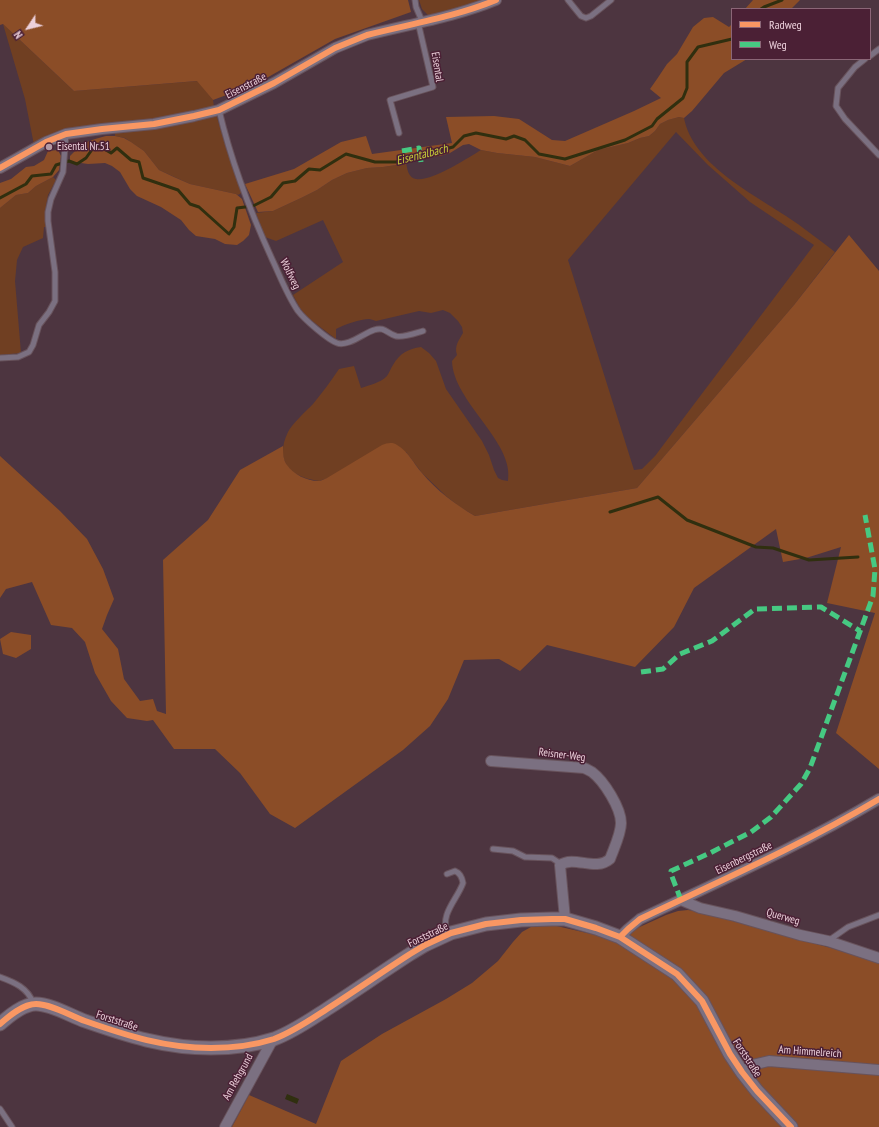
<!DOCTYPE html>
<html>
<head>
<meta charset="utf-8">
<style>
  body { margin:0 }
  #map { position:relative; width:879px; height:1127px; overflow:hidden; background:#4d3540; font-family:"PT Sans Narrow",sans-serif }
  canvas { display:block }
  .legend { position:absolute; left:731px; top:8px; width:140px; height:52px; box-sizing:border-box; background:#4b2035; border:1px solid #8b6677; margin:0; padding:5px 7px; list-style:none; font-size:12px; color:#ecd0db }
  .legend li { display:flex; align-items:center; gap:8px; height:20px }
  .legend b { width:20px; border:1px solid #8b6677 }
  .north { position:absolute; left:8px; top:8px; width:40px; height:40px; -webkit-text-stroke:3px #4b2035; paint-order:stroke; rotate:235deg; font-size:11px; font-weight:700; line-height:16px; text-align:center; color:#ecd0db }
  .north::after { content:''; display:block; margin:auto; width:14px; height:18px; background:#ecd0db; clip-path:polygon(50% 0,100% 100%,50% 72%,0 100%) }
</style>
</head>
<body>
<div id="map">
<canvas width="879" height="1127"></canvas>
<ul class="legend">
<li><b style="height:5px;background:#f99763"></b>Radweg</li>
<li><b style="height:5px;background:#46c982"></b>Weg</li>
</ul>
<div class="north">N</div>
</div>
<script>
const c = document.querySelector('canvas').getContext('2d');
c.lineJoin = 'round';
function fillPath(path, color) { c.fillStyle = color; c.fill(path, 'evenodd'); }
function strokePath(path, color, width, dash) { c.strokeStyle = color; c.lineWidth = width; c.lineCap = dash ? 'butt' : 'round'; c.setLineDash(dash || []); c.stroke(path); }
function write(font, color, halo, rows, align = 'center') {
  c.font = font + ' "PT Sans Narrow",sans-serif'; c.lineWidth = 3; c.setLineDash([]); c.textBaseline = 'middle'; c.strokeStyle = halo; c.fillStyle = color; for (const [text, x, y, turn = 0] of rows) {
    c.save(); c.translate(x, y); c.rotate((+turn || 0) * Math.PI / 180); c.textAlign = isNaN(turn) ? turn : align; if (halo) c.strokeText(text, 0, 0); c.fillText(text, 0, 0); c.restore();
  }
}
fillPath(new Path2D(`
  M419 0H488L429 16 422 9Z
  M3 24 74 91 198 81 213 100 214 107 34 145 25 99Z
  M216 114 227 151 243 192 238 195 236 194 190 184 159 170 144 151 125 138 115 136V132Z
  M679 117 684 118C693 164 750 192 786 216 803 227 819 240 835 252L794 305 637 488 475 516 460 507 446 496 422 473 406 452 319 481C290 477 274 461 288 432 292 424 306 411 313 404 322 393 331 381 339 369L354 366 361 388C370 385 380 383 387 376 389 373 391 368 393 365 400 353 408 349 421 347L429 353 436 361 446 389 482 441 489 455 494 470 498 478 502 480 508 481C515 442 453 402 452 361L457 355C454 346 459 340 463 333L462 327 458 321 450 313 443 310 431 313 419 311 376 321C373 320 371 319 369 319 361 319 343 325 336 329V339L307 317 300 308 293 295 343 262 323 220 276 241 265 237 256 213 273 211 301 198 317 190 332 180 347 173 367 168 383 167 396 165 406 162C407 168 408 178 416 179 431 182 468 158 481 150L497 153 535 157 570 166 598 150 628 143 640 138 649 136 655 131 660 124 668 120ZM676 132 708 165 750 202 814 245 655 456 642 469 634 470 568 260Z
  M53 177 56 180 48 195 46 206V227H44L43 238 23 247 17 260 15 281 21 353 0 355V208L16 195 28 193 36 186Z`), '#703f22');
fillPath(new Path2D(`
  M0 0H408L411 12 335 39 256 84 213 100 197 81 74 91 3 24 0 25Z
  M753 0H800L791 9H745Z
  M713 17 729 27 732 24V59H747L724 73 692 111 684 118 679 117 668 120 660 124 655 131 649 136 640 138 628 143 598 150 570 166 535 157 497 153 481 150 469 144 463 145 450 153 440 156 412 158 396 165 383 167 367 168 347 173 332 180 317 190 301 198 273 211 258 212 245 184 294 169 341 142 366 136 372 154 452 143 446 117 494 116 519 119 552 140 565 141 634 111 661 98 650 89 657 79 667 64 677 54 693 27 704 18Z
  M106 136H115L124 138 131 142 144 151 159 170 174 177 190 184 236 194 242 199 251 225 249 235 243 241 237 245 225 244 215 239 196 236 189 230 181 220 161 207 137 196 130 189 120 172 112 166 105 163 88 164 74 162 70 160V156C73 153 76 150 79 147 85 141 99 138 106 136Z
  M58 150 61 156 59 170 53 177 36 186 28 193 16 195 0 208V183L11 179 26 167 34 166 44 160 48 151Z
  M849 235 879 271V769L836 733 875 613 827 603 841 547 806 558 783 562 776 529 694 588 674 627 635 667 547 645 520 671 499 659 464 660 448 699 430 726 403 750 295 828 270 814 240 773 215 749H174L153 720 147 721 127 718 111 701 95 673 85 642 72 628 51 625 32 582 6 589 0 598V456L60 511 87 539 103 569 114 599 107 615 102 629 118 649 124 679 140 701 153 699 157 711 166 714 163 560 208 520 240 470 283 446C283 452 283 460 287 465 293 474 307 481 318 481 321 481 324 479 327 478L382 445C387 443 393 442 397 445 409 452 413 463 422 473 436 490 456 505 475 516L637 488 794 305Z
  M11 632 31 635V649L16 658 3 654 0 639Z
  M688 910 700 912 831 948 879 963V1127H232L249 1095 316 1124 341 1061 382 1034 446 999 472 983 498 961 513 942 522 932 538 923 548 924 600 936 622 935 666 915 678 911Z`), '#8b4d27');
fillPath(new Path2D(`
  M287 1094 299 1099 297 1104 285 1099Z`), '#302f0f');
strokePath(new Path2D(`
  M761 9 764 7 782 0
  M0 198 26 184 32 176 51 174 56 165 69 161 77 164 86 158 96 144 111 153 117 148 131 160 139 162 143 178 178 190 190 204 199 207 229 234 234 227 237 208 253 206 271 197 283 183 295 181 309 169 320 170 346 154 375 162H396L453 147 464 136 476 133 506 139 514 136 525 140 539 154 565 159 625 140 652 126 657 119 683 98 687 88V62L698 47 732 39
  M610 512 658 497 687 520 756 547 773 548 809 560 858 557`), '#302f0f', 3);
const service = new Path2D(`
  M415 0 416 7 422 21
  M568 0 581 16 586 18 591 16 611 0
  M870 56 879 49
  M865 59 855 67 838 88 836 106 845 119 879 155
  M219 110C231 161 250 211 272 259 280 276 287 295 298 311 304 319 328 340 337 343 348 347 364 333 374 330 385 326 387 334 396 336 402 338 416 333 423 331
  M399 133 390 100 433 87 418 22
  M0 358 18 357 29 352 33 345 39 325 49 312 55 301V272L48 221V212L51 199 63 172 66 134
  M493 849 513 851 525 857 552 858 558 862 560 865
  M447 874 455 871C460 873 462 877 463 883 457 900 440 913 447 934
  M828 941 848 927 879 915
  M0 977C14 982 28 988 33 1003
  M0 1109 12 1127`);
const minor = new Path2D(`
  M0 168 46 142 66 134 102 129 154 124 194 116 219 110 274 83 335 48 367 35C410 24 455 17 496 0
  M491 761 584 768C587 769 590 771 592 772 604 781 621 808 621 823 621 834 614 848 610 859 595 872 575 855 560 865L565 919
  M681 900 700 908 735 916 800 935 828 941 879 958
  M620 937 628 929 640 919C720 881 802 845 879 799
  M742 1072 752 1065 769 1061 879 1070
  M225 1127 273 1039`);
const tertiary = new Path2D(`
  M0 1024C9 1016 23 1004 36 1004 51 1004 71 1016 85 1021 128 1036 165 1048 211 1048 232 1048 255 1045 274 1039 293 1032 310 1020 327 1009 355 991 382 972 410 954L425 945 451 933 486 924 521 920 552 919H565L596 928 620 937 677 974 702 1001 730 1054 742 1072 757 1091 791 1127`);
strokePath(service, '#68535c', 7);
strokePath(minor, '#68535c', 12);
strokePath(tertiary, '#68535c', 15);
strokePath(service, '#7b7081', 5);
strokePath(minor, '#7b7081', 10);
strokePath(tertiary, '#7b7081', 13);
strokePath(new Path2D(`
  M402 151 419 148 421 162
  M641 672 663 669 680 654 712 641 755 609 821 607 860 631
  M681 900 671 874V871L710 853 751 832 771 817 801 784 810 768 873 596 875 569 865 515`), '#46c982', 5, [10, 5]);
strokePath(new Path2D(`
  M0 168 46 142 66 134 102 129 154 124 194 116 219 110 274 83 335 48 367 35C410 24 455 17 496 0
  M620 937 628 929 640 919C720 881 802 845 879 799
  M0 1024C9 1016 23 1004 36 1004 51 1004 71 1016 85 1021 128 1036 165 1048 211 1048 232 1048 255 1045 274 1039 293 1032 310 1020 327 1009 355 991 382 972 410 954L425 945 451 933 486 924 521 920 552 919H565L596 928 620 937 677 974 702 1001 730 1054 742 1072 757 1091 791 1127`), '#f99763', 6);
for (const [x, y, r, color] of [
  [49,147,4,"#b49aa5"]
]) { const dot = new Path2D(); dot.arc(x, y, r, 0, 2 * Math.PI); c.fillStyle = color; c.fill(dot); strokePath(dot, '#4b2035', 1.5); }
write('11px', '#ecd0db', '#4b2035', [
  ["Eisental",437,67,81],
  ["Eisenstraße",246,86,-27],
  ["Wolfweg",290,274,64],
  ["Reisner-Weg",562,755,7],
  ["Eisenbergstraße",744,858,-26],
  ["Querweg",783,917,16],
  ["Forststraße",428,935,-26],
  ["Forststraße",117,1021,18],
  ["Am Himmelreich",810,1052,4],
  ["Forststraße",747,1058,57],
  ["Am Rehgrund",238,1077,-61]
]);
write('11px', '#ecd0db', '#4b2035', [
  ["Eisental Nr.51",57,147]
], 'left');
write('italic 12px', '#c8cf37', '#4b2035', [
  ["Eisentalbach",422,155,-14]
]);
</script>
</body>
</html>
